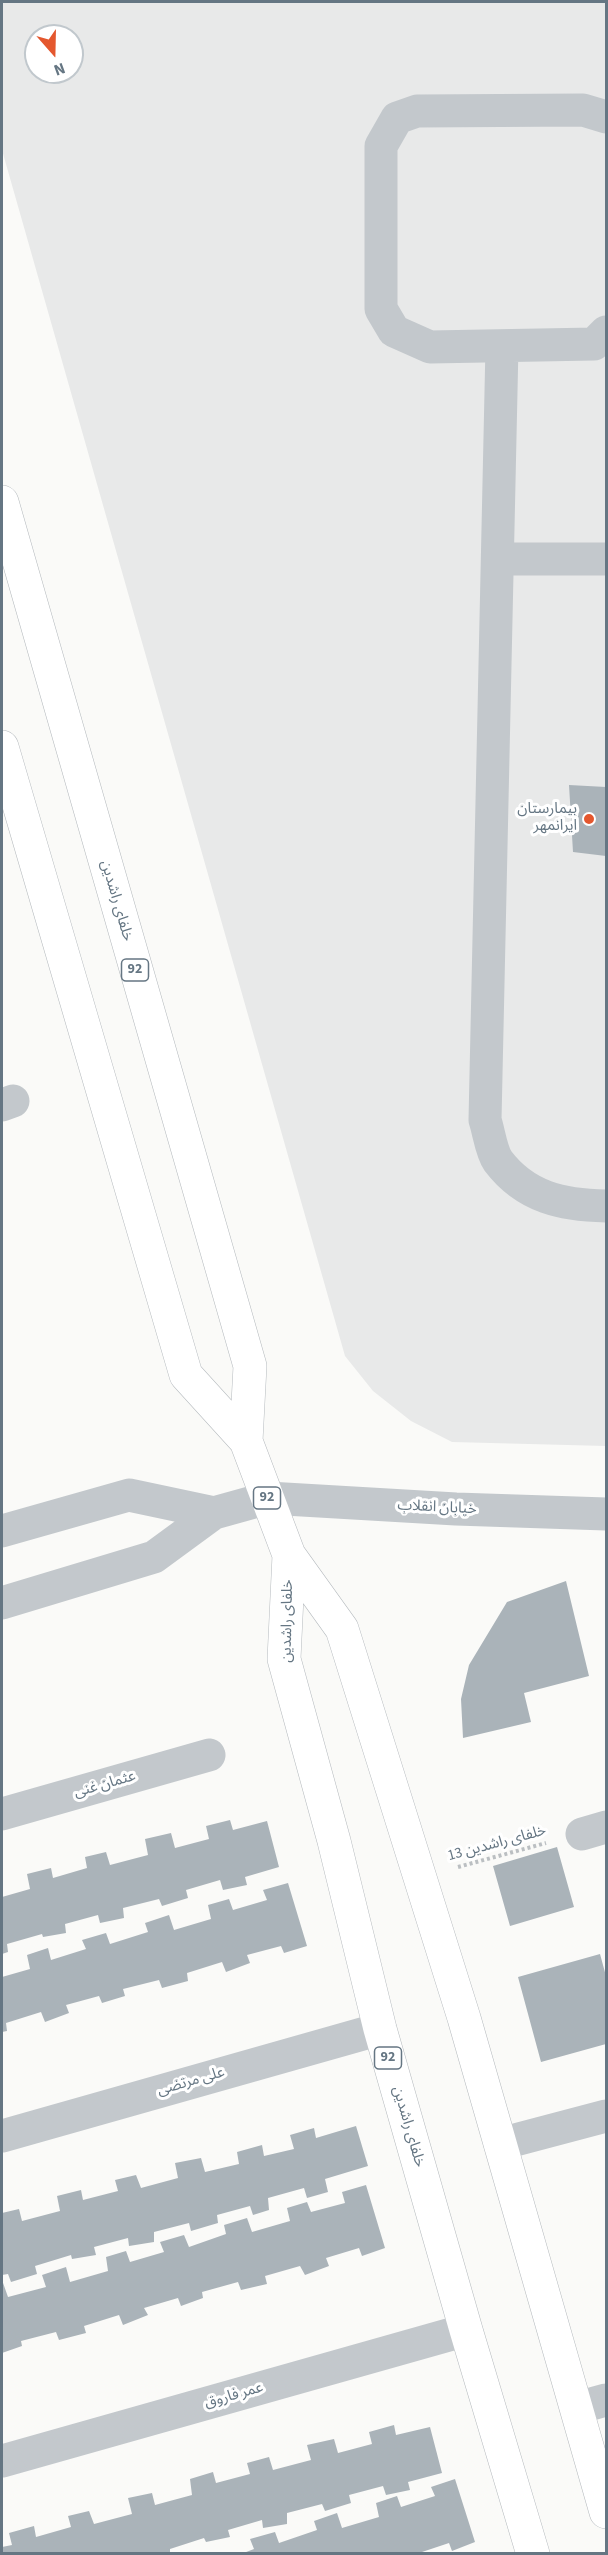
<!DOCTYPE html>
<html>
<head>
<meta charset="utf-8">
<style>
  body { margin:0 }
  #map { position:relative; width:608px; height:2555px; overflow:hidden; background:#fafaf8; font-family:"Source Sans 3",sans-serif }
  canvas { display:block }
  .frame { position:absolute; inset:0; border:3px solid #657683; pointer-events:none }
  .north { position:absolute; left:24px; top:24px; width:60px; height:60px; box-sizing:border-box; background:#fff; border:2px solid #c1c8cd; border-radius:50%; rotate:160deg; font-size:16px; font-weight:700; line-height:24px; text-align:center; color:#657683 }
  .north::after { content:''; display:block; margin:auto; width:21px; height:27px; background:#e4572e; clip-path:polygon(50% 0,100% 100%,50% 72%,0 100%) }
</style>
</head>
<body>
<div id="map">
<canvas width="608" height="2555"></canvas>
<div class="frame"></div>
<div class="north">N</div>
</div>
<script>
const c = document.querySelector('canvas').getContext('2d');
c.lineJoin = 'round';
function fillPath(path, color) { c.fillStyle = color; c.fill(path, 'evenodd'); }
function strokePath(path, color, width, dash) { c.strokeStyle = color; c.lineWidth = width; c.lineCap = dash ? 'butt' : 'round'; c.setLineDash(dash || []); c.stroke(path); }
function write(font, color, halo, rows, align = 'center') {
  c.font = font + ' "Source Sans 3","Noto Sans Arabic",sans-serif'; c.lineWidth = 6; c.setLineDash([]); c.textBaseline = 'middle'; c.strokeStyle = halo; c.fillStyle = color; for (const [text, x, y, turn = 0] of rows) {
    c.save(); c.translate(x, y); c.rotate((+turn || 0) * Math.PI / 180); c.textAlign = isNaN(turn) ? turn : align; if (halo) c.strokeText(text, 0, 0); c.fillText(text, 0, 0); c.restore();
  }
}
fillPath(new Path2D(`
  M2 2H606V1446L452 1442 411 1421 373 1391 345 1356 2 150ZM36 36H72V72H36Z`), '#e8e9e9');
fillPath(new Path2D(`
  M569 785 606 787V856L573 852Z
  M566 1581 589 1676 524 1693 531 1722 463 1738 461 1699 469 1665 507 1602Z
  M230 1820 233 1830 267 1821 279 1867 245 1877 247 1885 223 1890 220 1880 186 1890 188 1898 162 1906 159 1899 123 1908 124 1918 100 1923 98 1915 65 1924 66 1933 43 1937 42 1934 7 1944 8 1952 2 1954V1897L30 1889 27 1874 51 1868 53 1878 87 1868 85 1857 106 1852 110 1865 148 1855 145 1839 171 1833 175 1848 209 1839 206 1826Z
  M557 1847 574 1907 510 1926 493 1866Z
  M288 1883 307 1946 284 1953 281 1946 247 1955 250 1963 226 1972 222 1962 187 1973 188 1981 162 1988 159 1980 123 1989 125 1996 102 2003 99 1996 66 2005 69 2013 45 2022 41 2012 6 2023 7 2031 2 2032V1977L30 1969 27 1955 48 1948 51 1960 86 1949 82 1940 106 1933 110 1944 148 1932 145 1923 169 1915 174 1930 211 1919 208 1905 229 1899 233 1910 267 1900 263 1890Z
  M600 1954 606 1976V2044L541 2062 518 1977Z
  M356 2126 368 2166 325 2179 328 2192 307 2198 304 2188 268 2198 269 2210 253 2215 250 2206 217 2215 218 2223 191 2231 189 2223 154 2232V2242L129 2246 128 2238 94 2247 96 2255 72 2259 71 2255 35 2266 37 2274 11 2282 8 2274 2 2275V2213L19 2209 22 2221 60 2211 57 2196 81 2190 83 2200 118 2191 115 2180 136 2175 141 2188 178 2178 175 2163 201 2158 205 2172 239 2164 237 2152 262 2145 264 2156 294 2149 290 2135 314 2128 316 2138Z
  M366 2185 385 2248 362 2256 359 2248 326 2258 329 2266 305 2275 300 2266 265 2276 267 2284 241 2290 238 2282 202 2292 203 2298 181 2306 178 2298 144 2308 148 2315 123 2325 119 2315 84 2326 86 2333 59 2340 56 2332 21 2341 22 2346 2 2353V2280L8 2297 46 2287 42 2275 66 2267 70 2282 108 2271 106 2257 126 2251 130 2262 164 2252 160 2242 184 2235 189 2247 226 2234 224 2225 247 2218 252 2232 290 2221 287 2208 307 2202 311 2212 345 2203 342 2192Z
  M394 2425 396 2435 430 2427 442 2473 408 2482 410 2490 386 2495 383 2486 349 2495 351 2503 325 2511 322 2504 287 2513V2524L263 2528 262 2520 228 2530 230 2537 206 2542 204 2538 170 2549V2554H2V2547L12 2545 9 2533 34 2526 36 2537 71 2527 68 2516 89 2511 94 2524 132 2514 128 2498 152 2493 155 2505 192 2495 190 2479 213 2472 216 2483 250 2474 247 2463 269 2457 273 2470 311 2460 307 2445 334 2439 338 2453 372 2444 369 2432Z
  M455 2479 475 2542 452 2551 449 2543 416 2554H241L254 2549 250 2539 275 2532 279 2543 317 2530 314 2521 337 2513 342 2528 379 2517 376 2503 397 2496 401 2507 435 2496 431 2487Z`), '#aab3b9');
const major = new Path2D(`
  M2 502 250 1366 246 1441
  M2 747 186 1375 246 1441 289 1555 342 1629 464 2018 606 2512
  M289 1555 284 1659 334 1841 380 2029 466 2330 533 2554`);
strokePath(major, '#b5babe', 34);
strokePath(new Path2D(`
  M458 1867 546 1843`), '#bbbfc2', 4, [3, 3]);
strokePath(new Path2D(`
  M606 117 583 110 417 111 397 118 381 146V309L394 331 430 347 594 344 606 332
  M502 346 485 1120C489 1132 491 1151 498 1161 526 1198 563 1205 606 1206
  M499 559H606
  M2 1105 13 1101
  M2 1531 129 1495 214 1513
  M2 1603 154 1557 214 1513 268 1498 456 1509 606 1514
  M2 1814 209 1755
  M582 1834 606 1827
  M2 2136 380 2029
  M500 2144 606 2116
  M577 2408 606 2400
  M2 2461 466 2330`), '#c3c8cc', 33);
strokePath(major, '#fff', 33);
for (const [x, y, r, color] of [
  [589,819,6,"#e4572e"]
]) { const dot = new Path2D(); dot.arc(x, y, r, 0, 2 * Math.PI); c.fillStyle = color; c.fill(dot); strokePath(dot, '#fff', 2); }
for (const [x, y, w] of [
  [135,970,27],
  [267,1498,27],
  [388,2058,27]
]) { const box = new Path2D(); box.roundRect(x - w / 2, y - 11, w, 22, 4.5); c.fillStyle = '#fff'; c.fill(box); strokePath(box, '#657683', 1.5); }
write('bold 14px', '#657683', null, [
  ["92",135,970],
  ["92",267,1498],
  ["92",388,2058]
]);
write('15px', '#657683', '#fff', [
  ["بیمارستان",577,810],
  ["ایرانمهر",577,827]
], 'right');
write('15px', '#657683', '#fff', [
  ["خلفای راشدین",116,901,74],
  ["خیابان انقلاب",437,1508,3],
  ["خلفای راشدین",288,1621,-89],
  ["عثمان غنی",105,1785,-16],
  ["خلفای راشدین 13",497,1844,-15],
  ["علی مرتضی",191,2082,-16],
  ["خلفای راشدین",408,2127,74],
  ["عمر فاروق",234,2396,-16]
]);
</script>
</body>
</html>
